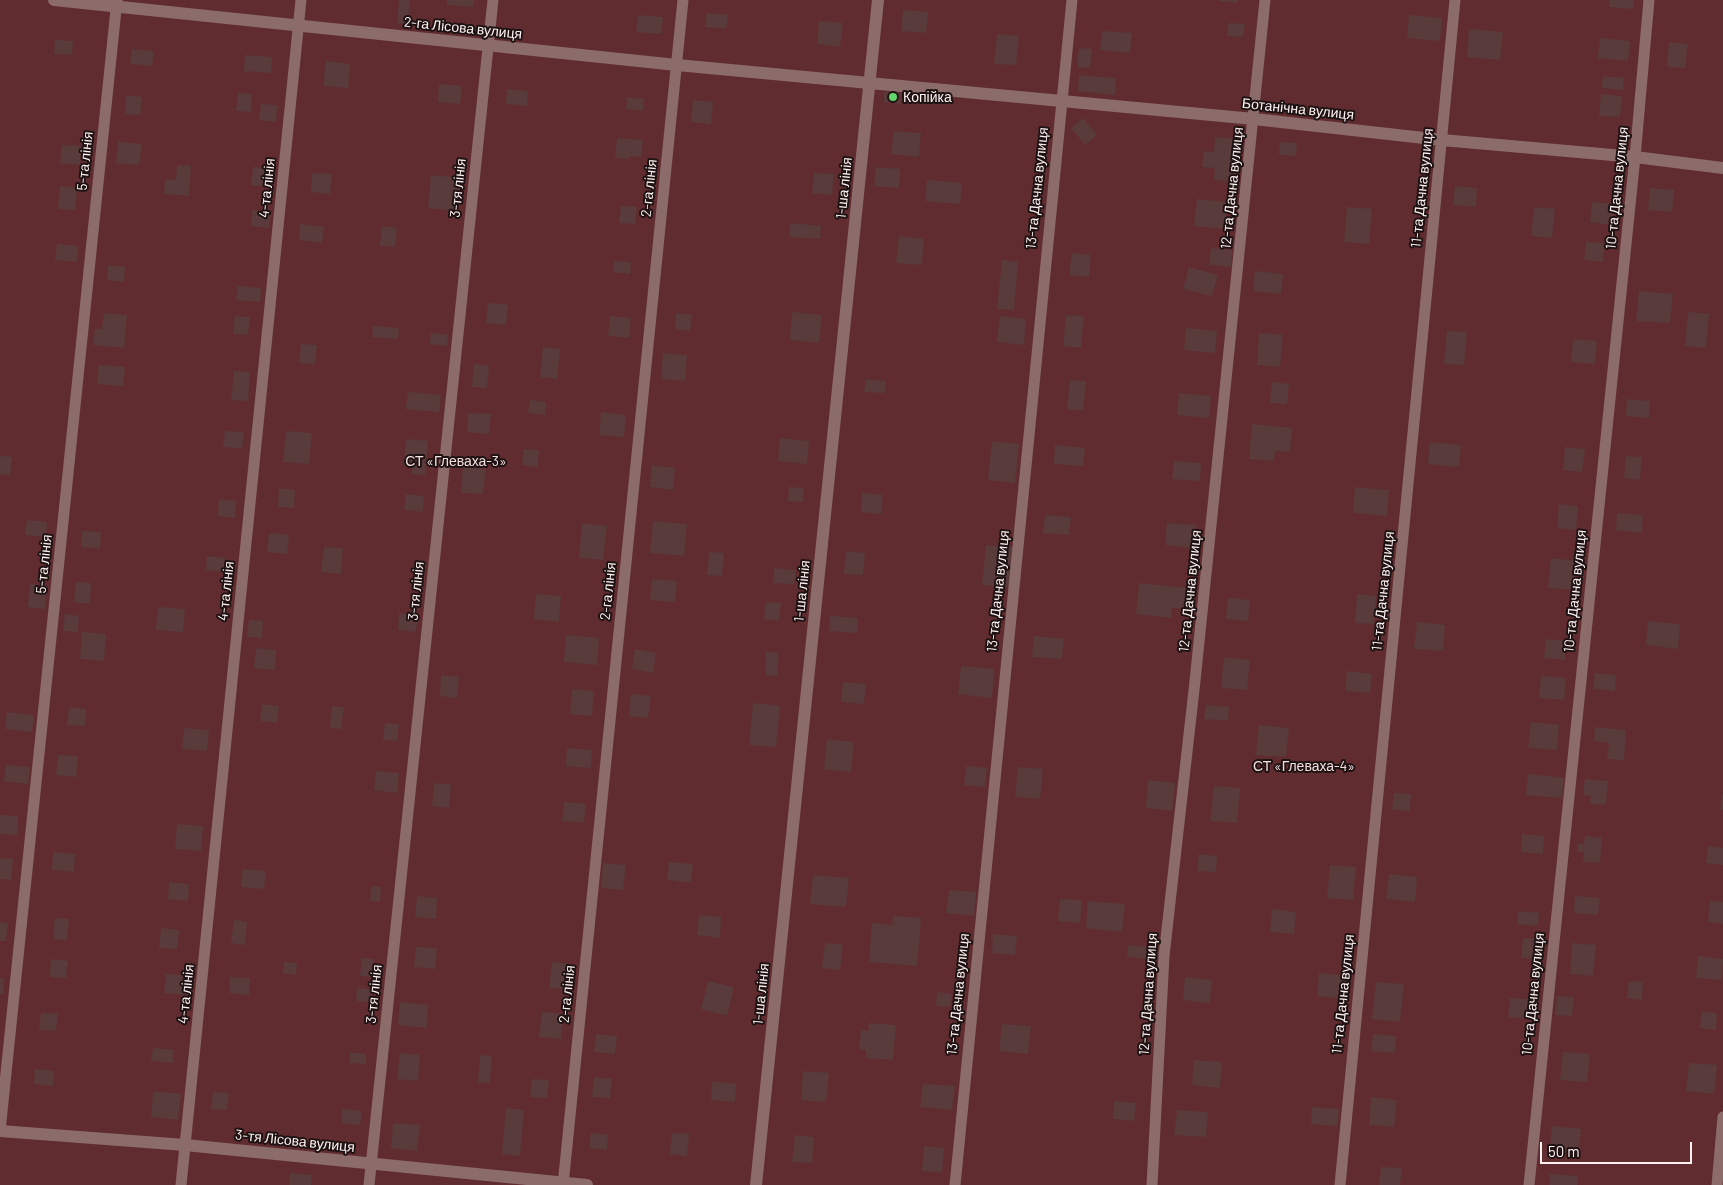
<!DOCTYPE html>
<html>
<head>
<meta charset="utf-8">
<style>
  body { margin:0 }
  #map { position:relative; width:1723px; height:1185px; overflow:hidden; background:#412525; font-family:Barlow,sans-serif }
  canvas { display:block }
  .scale { position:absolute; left:1540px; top:1142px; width:152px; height:22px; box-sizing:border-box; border:2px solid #fdf2f1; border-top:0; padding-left:6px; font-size:15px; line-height:18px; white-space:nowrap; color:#fdf2f1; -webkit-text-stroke:4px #1f1212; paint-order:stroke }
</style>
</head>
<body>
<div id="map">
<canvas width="1723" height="1185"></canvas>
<div class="scale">50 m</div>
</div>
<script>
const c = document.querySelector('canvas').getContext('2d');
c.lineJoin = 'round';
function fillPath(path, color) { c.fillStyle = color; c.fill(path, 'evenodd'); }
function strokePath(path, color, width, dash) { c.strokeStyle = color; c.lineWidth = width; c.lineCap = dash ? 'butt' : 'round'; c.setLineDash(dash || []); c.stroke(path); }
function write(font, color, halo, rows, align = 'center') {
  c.font = font + ' Barlow,sans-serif'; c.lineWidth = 4; c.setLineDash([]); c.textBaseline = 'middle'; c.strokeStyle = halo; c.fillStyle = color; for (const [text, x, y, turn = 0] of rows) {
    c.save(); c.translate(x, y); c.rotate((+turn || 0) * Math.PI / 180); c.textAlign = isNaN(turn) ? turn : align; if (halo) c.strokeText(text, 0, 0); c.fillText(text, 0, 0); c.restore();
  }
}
fillPath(new Path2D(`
  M0 0H1723V1185H0Z`), '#602c2f');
fillPath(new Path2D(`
  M399 0H410L408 24 397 23Z
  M447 0H474L473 7 447 5Z
  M1219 0H1238L1237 3 1219 1Z
  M1610 0H1634L1633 9 1609 7Z
  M903 10 928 12 926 33 901 31Z
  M707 13 728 15 726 29 705 27Z
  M638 15 663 17 661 34 636 32Z
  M1409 15 1442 18 1440 41 1407 38Z
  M819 21 843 23 840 47 817 44Z
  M1228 23 1245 24 1243 37 1227 36Z
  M1469 29 1503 32 1500 60 1467 57Z
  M1102 31 1132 33 1130 53 1100 50Z
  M997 34 1019 36 1016 65 994 64Z
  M1600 38 1630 41 1628 61 1598 58Z
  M55 40 73 41 72 55 54 54Z
  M1669 42 1688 44 1685 68 1667 67Z
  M1079 48 1092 49 1090 68 1077 67Z
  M132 49 154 51 152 66 130 64Z
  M245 55 272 57 271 73 244 71Z
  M326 61 350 64 348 88 323 86Z
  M1079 75 1116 78 1115 95 1078 91Z
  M1603 76 1624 78 1623 90 1602 88Z
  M439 84 462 86 460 104 438 102Z
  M507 89 528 91 527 106 506 104Z
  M884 92 901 93 900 104 884 102Z
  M238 93 252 94 251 112 236 111Z
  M1601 94 1622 96 1620 117 1599 116Z
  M126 95 142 97 140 115 125 114Z
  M627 97 644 99 643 111 626 109Z
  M693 100 713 102 711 124 691 122Z
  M261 104 277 105 276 122 259 120Z
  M1083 118 1097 135 1085 145 1071 128Z
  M894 131 921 133 919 157 891 154Z
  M1215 137 1241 139 1237 182 1214 180 1215 168 1202 167 1204 151 1214 152Z
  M617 138 643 140 641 157 630 156V159L615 158Z
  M118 142 142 144 139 165 116 163Z
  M1280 142 1297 143 1296 156 1279 155Z
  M62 145 81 146 80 165 60 163Z
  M177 165 191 166 189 196 164 194 165 179 176 180Z
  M253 167 266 168 264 186 251 185Z
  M876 167 900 169 899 188 874 186Z
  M312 173 332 174 330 194 311 192Z
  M814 173 834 174 832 195 812 193Z
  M431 175 461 178 458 211 428 208Z
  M927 180 962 183 960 204 925 201Z
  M60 186 77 188 75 210 58 209Z
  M1455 186 1477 188 1476 207 1453 205Z
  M1650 188 1674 190 1672 212 1648 210Z
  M1197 199 1227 202 1224 229 1194 226Z
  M1592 202 1615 204 1613 225 1590 222Z
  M621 206 637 207 635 224 619 223Z
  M1347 207 1372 209 1369 244 1344 242Z
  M1534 207 1555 209 1552 238 1531 236Z
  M252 210 271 212 269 228 251 226Z
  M790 223 821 226 820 239 789 237Z
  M300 224 324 227 322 243 299 240Z
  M382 226 397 228 395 247 380 246Z
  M899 236 924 239 922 265 896 263Z
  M1586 242 1605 243 1603 262 1584 260Z
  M57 244 78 246 77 262 55 260Z
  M1211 248 1232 250 1231 267 1209 265Z
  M1072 253 1091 255 1089 277 1069 275Z
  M1002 260 1018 262 1014 310 997 309Z
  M614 261 631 262 630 274 613 272Z
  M108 265 125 267 124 282 107 280Z
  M1189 267 1218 275 1212 296 1183 289Z
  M1255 271 1283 274 1281 294 1253 291Z
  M238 286 261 288 260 302 236 300Z
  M1639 291 1673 294 1670 323 1636 321Z
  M488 303 508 305 506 325 486 323Z
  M792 312 822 315 819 343 790 340Z
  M1688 312 1709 314 1706 348 1685 346Z
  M104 313 127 315 124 348 93 345 95 329H102Z
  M676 313 692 315 690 331 675 329Z
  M1066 315 1084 316 1081 348 1063 346Z
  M235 316 250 317 248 335 233 334Z
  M610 316 631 318 629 338 608 336Z
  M1000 316 1026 319 1024 345 997 342Z
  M373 326 399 328 398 339 372 337Z
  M1186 328 1217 331 1215 353 1184 350Z
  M1447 331 1467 332 1464 365 1444 364Z
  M431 333 448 335 447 346 430 344Z
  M1259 333 1283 335 1280 367 1257 365Z
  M1573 339 1597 341 1595 364 1571 362Z
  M301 344 317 345 315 364 299 363Z
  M543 347 560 349 557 379 540 377Z
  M663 353 687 355 685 381 661 379Z
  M474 364 489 366 487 388 472 387Z
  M99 365 125 367 123 386 97 384Z
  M234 371 250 372 248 401 231 400Z
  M866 379 886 381 885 393 864 392Z
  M1070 380 1086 381 1083 411 1067 409Z
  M1272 382 1289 384 1287 404 1270 403Z
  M408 392 441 395 439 412 406 409Z
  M1179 393 1211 396 1209 418 1177 415Z
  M1627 399 1650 401 1649 418 1626 416Z
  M530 400 546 402 545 415 528 413Z
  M601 412 626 415 624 437 599 435Z
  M468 413 491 414 489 434 467 432Z
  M1252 424 1292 428 1290 452 1275 451 1274 461 1249 459Z
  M225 431 244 432 242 449 223 447Z
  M286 431 312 433 309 464 283 462Z
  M780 438 809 441 807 464 778 461Z
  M406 439 428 441 425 475 412 474V467L404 466Z
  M992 441 1019 444 1015 483 988 480Z
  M1430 442 1461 445 1459 467 1428 464Z
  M1055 445 1085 448 1083 466 1054 464Z
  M1565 447 1585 449 1582 472 1563 470Z
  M524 449 539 450 537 467 522 465Z
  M0 456 12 457 10 475 0 474Z
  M1626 456 1642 457 1640 480 1624 478Z
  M1174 461 1201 463 1200 481 1172 479Z
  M652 465 675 468 673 490 650 487Z
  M463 467 486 469 483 494 461 493Z
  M789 487 804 488 803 502 788 501Z
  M1355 487 1389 490 1387 516 1353 513Z
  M279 488 295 490 294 508 278 507Z
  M862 493 883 495 881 514 861 512Z
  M406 494 424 496 423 512 404 510Z
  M219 499 236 501 235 518 218 516Z
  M1559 504 1578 506 1576 530 1557 528Z
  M1617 513 1643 515 1642 533 1616 530Z
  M1045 515 1071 517 1069 535 1043 533Z
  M27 520 47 522 46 537 25 535Z
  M653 521 687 524 684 556 650 553Z
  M582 523 607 526 603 560 579 558Z
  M1167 523 1196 525 1194 548 1165 545Z
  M82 531 101 532 100 549 81 547Z
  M269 533 289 535 287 554 267 552Z
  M986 545 1014 547 1011 587 982 585Z
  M324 547 343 548 341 574 321 572Z
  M846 551 865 553 863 575 844 574Z
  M709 552 724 553 722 576 707 575Z
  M207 556 225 558 224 572 206 570Z
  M1551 558 1578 561 1575 590 1548 588Z
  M774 568 796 570 794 584 773 583Z
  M652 579 677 581 675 602 650 600Z
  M76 582 91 583 90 604 74 602Z
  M1139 583 1186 588 1185 609 1172 608 1171 618 1136 614Z
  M30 584 47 586 45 609 28 607Z
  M536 594 561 596 559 622 534 619Z
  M1357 594 1376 596 1374 624 1355 623Z
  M1228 598 1250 600 1248 621 1226 619Z
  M766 602 781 603 779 621 764 619Z
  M158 607 185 609 183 632 156 630Z
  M399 613 418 615 416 632 398 630Z
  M65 614 79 616 78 632 63 631Z
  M830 616 858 618 857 633 829 631Z
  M249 620 263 621 262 638 247 637Z
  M1648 621 1680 624 1678 649 1646 645Z
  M1417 622 1445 625 1443 651 1414 649Z
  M82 632 106 634 104 661 80 659Z
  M566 635 599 638 597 665 564 662Z
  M1034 636 1064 639 1062 659 1032 657Z
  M1546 639 1566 641 1565 660 1544 658Z
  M256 648 276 650 275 670 254 668Z
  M635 649 656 653 653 673 632 669Z
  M766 651 779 653 777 676 765 675Z
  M1224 657 1250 660 1247 690 1221 688Z
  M961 666 994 669 992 698 958 694Z
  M1347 671 1372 674 1370 693 1345 691Z
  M1595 673 1616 675 1615 691 1593 689Z
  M441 675 459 677 457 698 440 696Z
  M1541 676 1566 678 1564 700 1539 698Z
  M843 682 866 684 864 704 841 702Z
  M572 689 594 691 592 716 570 714Z
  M631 694 651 696 648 718 629 716Z
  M753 703 780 706 776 747 749 745Z
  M262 704 279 706 277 723 260 721Z
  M1206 705 1229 707 1228 721 1204 719Z
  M332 706 344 707 341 729 330 728Z
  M69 707 86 709 85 726 67 725Z
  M7 712 34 715 32 732 5 729Z
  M1531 722 1559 725 1557 750 1528 748Z
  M385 723 399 724 397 741 383 740Z
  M1259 725 1289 728 1286 757 1256 755Z
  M1595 727 1626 730 1624 760 1607 759 1609 743 1594 741Z
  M184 728 209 730 207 751 182 749Z
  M827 739 854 742 851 772 824 769Z
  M567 748 592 750 591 768 566 766Z
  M58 755 78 756 76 777 56 775Z
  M6 765 30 767 28 784 4 781Z
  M966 766 987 768 985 787 964 785Z
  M1018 767 1043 769 1040 799 1015 797Z
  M376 771 399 773 397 793 374 790Z
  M1528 774 1564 778 1562 798 1526 795Z
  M1585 779 1608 781 1606 805 1590 804 1591 796 1583 795Z
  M1148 780 1175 783 1172 811 1146 808Z
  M434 783 451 785 449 808 432 806Z
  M1214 786 1240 788 1237 823 1210 821Z
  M1394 793 1411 794 1409 811 1392 809Z
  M1722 795H1723V810H1720Z
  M564 802 586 804 584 823 562 821Z
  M0 815 18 816 17 835 0 834Z
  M177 824 203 826 201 851 175 849Z
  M1522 834 1544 836 1543 854 1521 852Z
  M1585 836 1602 838 1600 863 1583 862 1584 852H1577L1578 843 1584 844Z
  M1708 846 1723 848V865L1706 863Z
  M53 852 75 854 74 872 52 870Z
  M1199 854 1217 856 1216 872 1197 871Z
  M0 858 13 859 11 880 0 879Z
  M669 862 693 864 691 883 667 880Z
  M603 863 626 865 623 890 601 888Z
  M1330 865 1356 867 1353 900 1327 898Z
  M243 869 266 871 264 889 241 887Z
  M1389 874 1417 877 1415 902 1386 899Z
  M813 875 849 878 846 907 810 904Z
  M169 882 189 884 188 901 168 899Z
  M371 886 381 887 380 902 370 901Z
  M949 890 976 892 974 916 946 913Z
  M417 896 437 898 436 919 415 917Z
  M1575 896 1600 898 1598 915 1574 913Z
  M1060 899 1082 900 1080 923 1058 921Z
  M1088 901 1125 904 1122 932 1086 928Z
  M1710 901 1723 902V924L1708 922Z
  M1272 909 1296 912 1294 934 1270 932Z
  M1518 911 1539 913 1538 926 1517 924Z
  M699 915 721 917 720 938 697 935Z
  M893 916 921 918 917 966 869 962 872 923 892 925Z
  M55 918 69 919 67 940 53 939Z
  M234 920 247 922 245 945 231 943Z
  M0 922 8 923 6 941H0Z
  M161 928 179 930 177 949 159 948Z
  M993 934 1017 936 1015 955 992 953Z
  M1523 938 1536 939 1534 959 1521 958Z
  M825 943 843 945 840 970 822 968Z
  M1572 943 1596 945 1593 976 1570 974Z
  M1128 945 1159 948 1158 960 1127 957Z
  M416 947 437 948 435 969 414 967Z
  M1698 956 1723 959 1722 980 1696 978Z
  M362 958 374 959 373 977 360 976Z
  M51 959 68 961 66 978 50 977Z
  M284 962 297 963 296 975 283 973Z
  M552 962 567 963 565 989 549 988Z
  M1319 973 1351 976 1349 999 1317 996Z
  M166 974 189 976 187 995 164 993Z
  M230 977 250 978 249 995 229 993Z
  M1185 977 1212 980 1210 1003 1183 1000Z
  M0 978 4 979 3 995 0 994Z
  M708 981 734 987 727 1016 701 1009Z
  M1629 981 1643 982 1642 1000 1627 998Z
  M1376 982 1404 984 1400 1022 1372 1019Z
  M357 988 371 989 370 1002 356 1001Z
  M937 992 952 994 950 1007 936 1006Z
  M1557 996 1574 997 1572 1016 1555 1015Z
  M1510 998 1538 1000 1536 1020 1508 1017Z
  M400 1002 428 1005 427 1028 398 1025Z
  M542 1012 563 1014 561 1039 539 1037Z
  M1702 1012 1717 1013 1716 1030 1700 1028Z
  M41 1013 58 1014 56 1031 39 1030Z
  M869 1023 896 1025 893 1060 866 1058V1050L859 1049 861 1030 868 1031Z
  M1002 1024 1031 1026 1028 1054 999 1051Z
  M596 1034 617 1036 615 1054 594 1052Z
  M1373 1034 1396 1036 1395 1053 1371 1051Z
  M153 1048 174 1050 173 1063 151 1061Z
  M350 1052 366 1054V1064L349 1063Z
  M1563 1052 1590 1054 1587 1082 1560 1080Z
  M400 1053 420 1055 418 1081 397 1079Z
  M480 1055 492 1056 490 1083 478 1082Z
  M1194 1060 1222 1062 1220 1088 1192 1085Z
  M1689 1063 1717 1065 1714 1094 1686 1091Z
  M35 1069 54 1071 53 1086 34 1084Z
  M803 1071 829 1073 826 1102 801 1100Z
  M594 1077 612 1079 610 1098 592 1097Z
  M532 1079 549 1080 547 1098 530 1097Z
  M712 1081 736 1084 735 1102 711 1100Z
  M923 1084 955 1086 952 1110 920 1107Z
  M153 1091 181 1094 178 1120 151 1117Z
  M213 1092 229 1093 227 1110 211 1109Z
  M1371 1097 1397 1100 1394 1127 1369 1125Z
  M1114 1101 1136 1103 1134 1121 1113 1119Z
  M1312 1107 1339 1109 1337 1126 1311 1124Z
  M506 1108 524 1110 520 1156 502 1154Z
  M342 1109 362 1111 360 1125 341 1123Z
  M1177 1110 1208 1112 1206 1137 1174 1135Z
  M393 1123 420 1125 417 1151 391 1148Z
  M1552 1126 1581 1129 1579 1153 1550 1150Z
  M591 1133 608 1135 607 1150 589 1148Z
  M672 1133 689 1134 687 1156 670 1154Z
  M795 1135 814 1137 812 1163 792 1162Z
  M924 1146 944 1148 942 1173 922 1171Z
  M1381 1167 1402 1168 1400 1185H1379Z
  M290 1173 312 1175 311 1185H289Z
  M1550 1174 1578 1176 1577 1185H1549Z`), '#593b3b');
strokePath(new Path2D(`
  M0 1131 117 0
  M181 1185 301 0
  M369 1185 493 0
  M563 1185 683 0
  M955 1185 1072 0
  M1152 1185 1164 956 1195 681 1265 0
  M1340 1185 1455 0
  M1529 1185 1635 157 1649 0
  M1717 1185 1723 1117`), '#8c6b6b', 11);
strokePath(new Path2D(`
  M54 0 677 65 1254 119 1442 140 1635 157 1723 168
  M0 1131 185 1145 587 1185
  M756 1185 878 0`), '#8c6b6b', 12);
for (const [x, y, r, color] of [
  [893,97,5,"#60d56b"]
]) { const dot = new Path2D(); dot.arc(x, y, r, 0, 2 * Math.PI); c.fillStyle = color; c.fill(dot); strokePath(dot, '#1f1212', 2); }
write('14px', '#fdf2f1', '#1f1212', [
  ["2-га Лісова вулиця",463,28,6],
  ["Ботанічна вулиця",1298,109,6],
  ["5-та лінія",85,161,-84],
  ["4-та лінія",267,188,-84],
  ["3-тя лінія",458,188,-84],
  ["2-га лінія",649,188,-84],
  ["1-ша лінія",844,188,-84],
  ["13-та Дачна вулиця",1037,188,-84],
  ["12-та Дачна вулиця",1232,188,-84],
  ["11-та Дачна вулиця",1422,188,-84],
  ["10-та Дачна вулиця",1617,188,-84],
  ["5-та лінія",44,564,-84],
  ["4-та лінія",226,591,-84],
  ["3-тя лінія",416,591,-84],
  ["2-га лінія",608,591,-84],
  ["1-ша лінія",802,591,-84],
  ["13-та Дачна вулиця",998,591,-84],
  ["12-та Дачна вулиця",1190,591,-84],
  ["11-та Дачна вулиця",1383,591,-84],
  ["10-та Дачна вулиця",1575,591,-84],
  ["4-та лінія",186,994,-84],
  ["3-тя лінія",374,994,-84],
  ["2-га лінія",567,994,-84],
  ["1-ша лінія",761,994,-84],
  ["13-та Дачна вулиця",958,994,-84],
  ["12-та Дачна вулиця",1148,994,-86],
  ["11-та Дачна вулиця",1343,994,-84],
  ["10-та Дачна вулиця",1533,994,-84],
  ["3-тя Лісова вулиця",295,1141,6]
]);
write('14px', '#fdf2f1', '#1f1212', [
  ["Копійка",903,97]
], 'left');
write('14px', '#f3dede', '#1f1212', [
  ["СТ «Глеваха-3»",456,461],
  ["СТ «Глеваха-4»",1304,766]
]);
</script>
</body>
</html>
